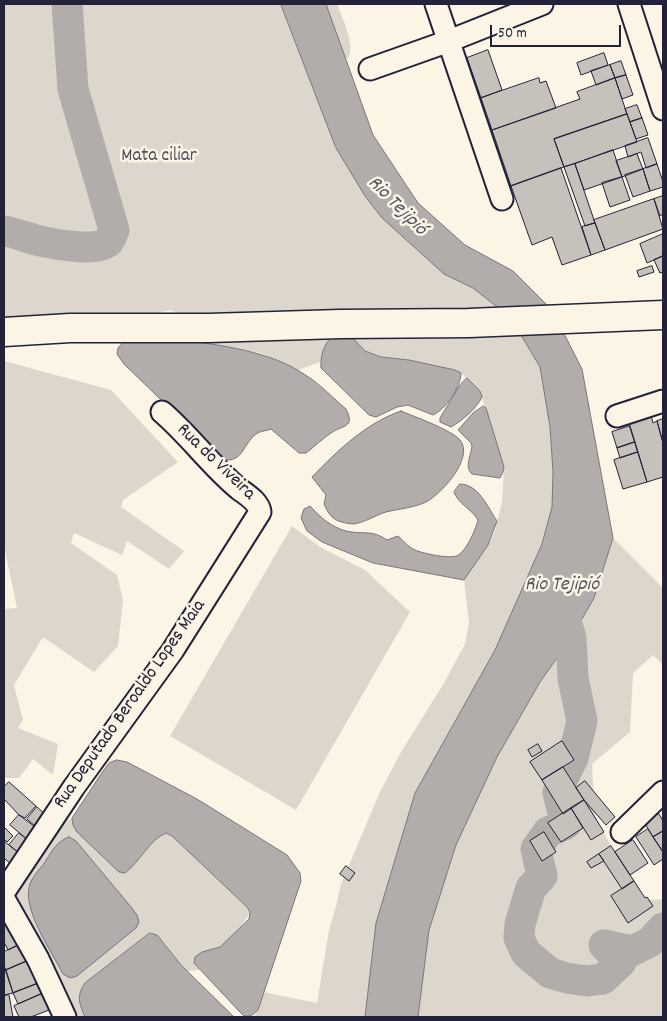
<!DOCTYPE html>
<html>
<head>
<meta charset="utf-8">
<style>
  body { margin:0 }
  #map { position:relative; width:667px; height:1021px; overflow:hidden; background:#fcf5e5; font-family:Dekko,sans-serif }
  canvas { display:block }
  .frame { position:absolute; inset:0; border:5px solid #22223b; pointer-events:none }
  .scale { position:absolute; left:490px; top:25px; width:131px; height:22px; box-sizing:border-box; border:2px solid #22223b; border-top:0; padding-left:6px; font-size:15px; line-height:18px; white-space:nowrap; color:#22223b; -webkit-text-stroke:4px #fcf5e5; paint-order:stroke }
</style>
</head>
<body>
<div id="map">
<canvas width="667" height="1021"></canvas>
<div class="frame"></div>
<div class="scale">50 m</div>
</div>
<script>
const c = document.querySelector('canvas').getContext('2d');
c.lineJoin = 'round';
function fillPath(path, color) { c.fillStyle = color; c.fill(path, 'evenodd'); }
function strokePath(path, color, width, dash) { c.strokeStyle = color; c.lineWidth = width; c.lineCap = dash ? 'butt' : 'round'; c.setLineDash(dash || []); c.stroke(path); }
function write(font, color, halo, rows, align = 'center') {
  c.font = font + ' Dekko,sans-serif'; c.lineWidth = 5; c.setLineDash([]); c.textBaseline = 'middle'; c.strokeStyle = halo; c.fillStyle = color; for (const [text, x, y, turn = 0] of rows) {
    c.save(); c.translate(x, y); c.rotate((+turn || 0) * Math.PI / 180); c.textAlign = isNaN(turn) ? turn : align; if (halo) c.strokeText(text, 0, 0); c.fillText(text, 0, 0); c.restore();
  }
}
fillPath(new Path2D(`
  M4 4H281L336 148 365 196 382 218 444 274 473 288 511 318 540 367 550 427 553 472 552 507 542 544 495 650 415 793 376 923 365 1017H254L263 992 317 1003 329 930 336 906 341 884 363 832 380 792 401 752 444 683 465 644 469 623 464 580 488 545 495 531 502 502 504 467 480 391 461 373 409 360 381 357 365 351 359 345 330 340 325 346 320 362 298 370 261 353 178 339V316L177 313 170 310 141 317 4 337Z
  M307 4H337C342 18 356 45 348 58L341 60Z
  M4 361 111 390 178 462 123 500 121 507 184 551 169 569 127 541 122 555 74 533 71 543 117 575 123 600 118 646 94 672 43 637 14 685 23 720 18 728 58 744 53 775 33 759 19 778H4V609L17 608 4 546Z
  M292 526 320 547 365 570 410 612 296 810 170 736Z
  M613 538 663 588V665L653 655 633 673 630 732 592 764 595 817 642 901 663 899V1017H418L429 930 456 845 497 757 540 682 571 638 594 598Z
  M72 818 73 825 125 873C140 861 149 840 166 833L172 836 247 907 250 912C245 923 230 941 219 947 205 955 206 947 194 963L200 970 187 971 157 935 150 933 85 983C76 996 79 1003 85 1017H73L13 900 21 876 59 825Z`), '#dcd6cc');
const water = new Path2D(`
  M281 4H326L373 135 418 203 465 245 513 271 552 310 582 369 613 538 594 598 571 638 540 682 497 757 456 845 429 930 418 1017H365L376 923 415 793 495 650 542 544 552 507 553 472 550 427 540 367 511 318 473 288 444 274 382 218 365 196 336 148Z
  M347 332 365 351 381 357 409 360 455 370 461 373C461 387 445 410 433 415L408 405 397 407 376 417 369 415 321 368C320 357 324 341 335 335 338 333 343 333 347 332Z
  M178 339C222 346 269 350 307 376 321 385 333 398 346 409 356 428 342 425 331 433 322 439 314 447 306 453H299L271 429C266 431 260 431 256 434 242 445 244 462 223 460L124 364 117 354 118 348 124 341Z
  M467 378 480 391 482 397C476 409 463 420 451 427L440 422V418L460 385Z
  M484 406 486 408 504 467 503 472 500 478 472 474C464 467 471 456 472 446L471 443 458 430 473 413Z
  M401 411C415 417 450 429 460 440 475 458 440 496 424 503 412 508 398 509 386 512 376 515 364 523 353 524 350 524 345 523 342 522 332 520 328 513 324 504L326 495 312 477C337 451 366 423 401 411Z
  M460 484C479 484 488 508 497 521L488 545 464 580 373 563 322 542 307 531 301 518 304 509 310 506C320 517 331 527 346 531 363 535 371 529 387 540L398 536C403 540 407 546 413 549 420 553 448 559 456 556 465 554 476 529 478 520 472 509 458 504 454 492Z
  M117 760 127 762 197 799 287 855 300 873 301 881 258 1010 251 1016H244L237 1009 194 963 195 957 202 952 220 947 249 919 250 912 247 907 172 836 166 833C149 840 140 862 125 873L119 872 77 832 73 825 72 818 103 771 109 763Z
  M69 837 76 841 131 907 137 915 139 922 136 928 77 976 70 978 63 974C52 952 21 908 30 884 32 877 40 869 45 862 51 852 57 841 69 837Z
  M150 933 157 935 182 966 234 1017H85C79 1003 76 996 85 983Z`);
fillPath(water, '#b2adab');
strokePath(water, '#78757e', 1);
strokePath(new Path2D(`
  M4 231C18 233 31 240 45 242 58 245 99 252 109 241 111 238 113 233 114 230L73 89 67 4
  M559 598 571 638 573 678 582 721 573 758 561 782 558 793 566 824 548 832 536 849 542 876 531 888 520 924 519 938 526 953 550 973 567 978 586 981 603 979 621 962 604 945 632 951 650 942 663 928`), '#b2adab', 31);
const building = new Path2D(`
  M488 50 502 90 481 98 467 58Z
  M604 53 608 65 581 75 577 63Z
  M621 61 626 75 615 78 610 65Z
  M610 65 615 78 596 85 591 71Z
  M626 75 633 95 622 99 615 78Z
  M539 78 540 83 546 81 556 108 492 130 481 98Z
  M615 78 627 114 554 139 564 167 511 186 492 130 580 99 577 92Z
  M637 105 642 118 630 122 625 109Z
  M627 114 637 142 564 167 554 139Z
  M642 118 648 135 636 139 630 122Z
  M648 138 657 164 646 168 641 152 628 157 625 146Z
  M613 150 622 177 584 190 575 164Z
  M637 154 643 169 622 177 616 161Z
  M575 164 595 223 585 226 564 167Z
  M657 164 663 182V187L650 191 643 169Z
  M561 168 591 255 562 265 552 237 532 245 511 186Z
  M643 169 650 191 633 197 625 175Z
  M622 177 630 200 610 207 602 183Z
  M663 196V214L660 216 654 199Z
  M654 199 663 229 605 250 594 220Z
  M595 223 605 250 591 255 582 227Z
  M663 234V256L647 263 640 244Z
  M663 256V272L660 273 654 260Z
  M652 266 654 272 639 277 637 271Z
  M650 411 653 423 657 421 663 443V477L647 482 627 418Z
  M663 419V443L657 421Z
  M630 426 635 442 617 448 612 432Z
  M635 442 638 452 620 458 617 448Z
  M638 452 647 482 623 489 614 460Z
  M562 741 574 760 542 780 530 762Z
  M538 744 542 751 532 757 528 750Z
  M563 767 584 800 563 814 542 780Z
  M585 781 615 817 606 825 584 800 576 788Z
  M9 782 36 806 25 818 19 815 4 799V787Z
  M584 800 604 832 591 840 571 808Z
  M37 807 46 815 36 827 27 819Z
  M571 808 583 828 561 842 548 823Z
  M659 814 663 821V831L653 837 644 822Z
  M19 815 38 829 29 841 10 825Z
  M4 827 13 836 7 842 4 839Z
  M648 829 663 852V859L654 865 636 837Z
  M663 831V852L653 837Z
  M544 832 556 852 542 861 530 841Z
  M19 833 29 841 19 853 9 845Z
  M633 840 648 863 630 875 615 852Z
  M4 841 19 853 14 867 4 858Z
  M611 846 634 881 622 889 599 854Z
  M599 854 604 861 591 868 587 862Z
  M346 866 355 873 349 881 340 874Z
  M634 881 645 898 647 897 653 906 628 923 611 896Z
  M4 913 23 943 8 950 4 942Z
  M23 943 34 958 6 970 4 966V952Z
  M34 958 44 981 13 993 6 970Z
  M4 966 13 993 4 995Z
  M44 981 48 991 18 1004 13 993Z
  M48 991 54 1008 31 1017H19L14 1006Z
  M9 995 13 1017H4V996Z`);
fillPath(building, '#c6c1bb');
strokePath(building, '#22223b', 1);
const minor = new Path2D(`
  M436 4 502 199
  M629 4 663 109
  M370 69 449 41 542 4
  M617 416 663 401
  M622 832 663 792
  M4 892 74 787 173 650 260 512C259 502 247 495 239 489 211 466 190 436 162 412
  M4 899 38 959 65 1017`);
const major = new Path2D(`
  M4 332 70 328H209L340 324 469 323 663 315`);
strokePath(minor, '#22223b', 25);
strokePath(major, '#22223b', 31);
strokePath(minor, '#fcf5e5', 21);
strokePath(major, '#fcf5e5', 28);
write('19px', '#504f5f', '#fcf5e5', [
  ["Mata ciliar",159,157]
]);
write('19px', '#22223b', '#fcf5e5', [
  ["Rua do Viveira",215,463,44],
  ["Rua Deputado Beroaldo Lopes Maia",131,705,-55]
]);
write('italic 20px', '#545362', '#fcf5e5', [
  ["Rio Tejipió",396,207,45],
  ["Rio Tejipió",562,586]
]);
</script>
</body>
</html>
